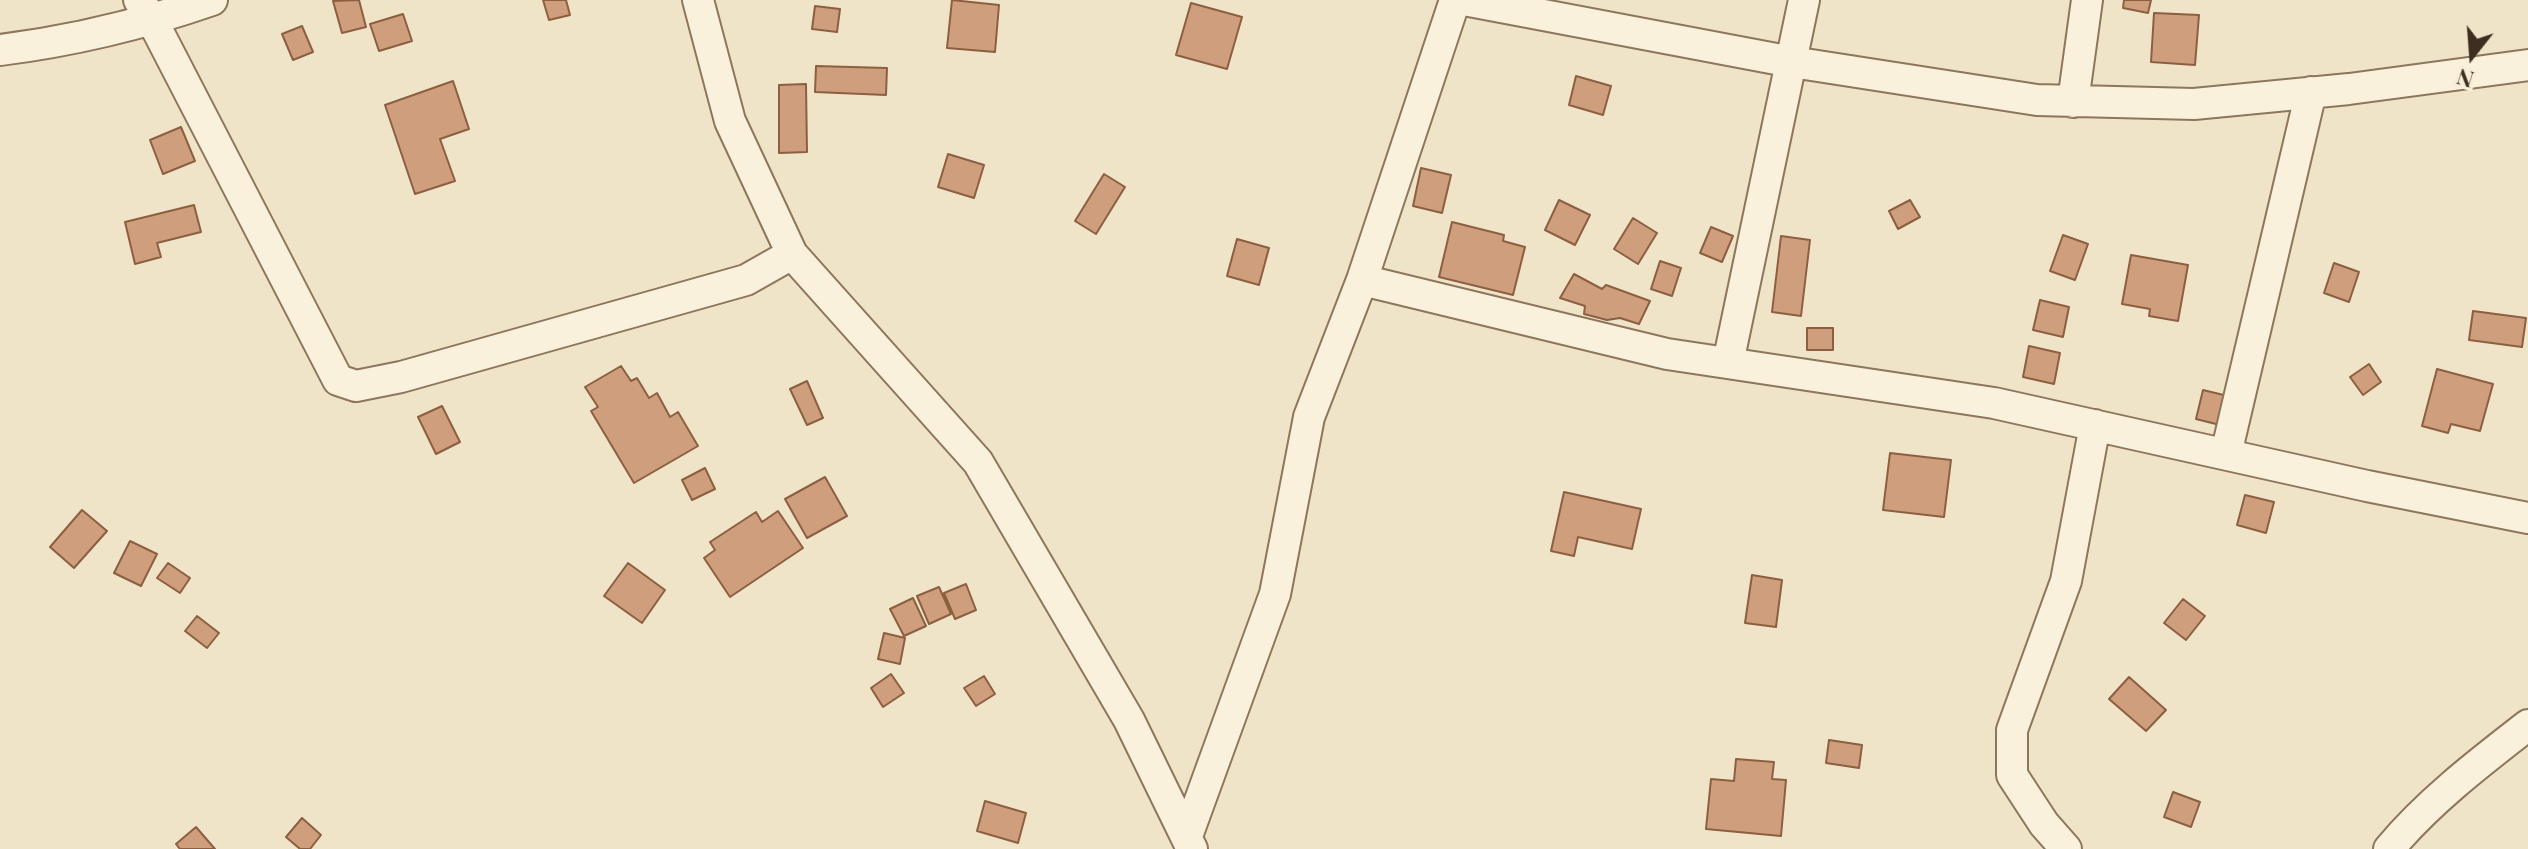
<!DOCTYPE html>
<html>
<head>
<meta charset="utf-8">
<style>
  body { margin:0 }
  #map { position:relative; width:2528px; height:849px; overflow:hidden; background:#f0e4c8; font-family:"Playfair Display",serif }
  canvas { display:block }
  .north { position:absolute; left:2432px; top:16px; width:80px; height:80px; -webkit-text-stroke:6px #f7eed8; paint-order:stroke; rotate:197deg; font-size:22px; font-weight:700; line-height:32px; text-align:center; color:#3d2e20 }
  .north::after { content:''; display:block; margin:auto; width:28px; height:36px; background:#3d2e20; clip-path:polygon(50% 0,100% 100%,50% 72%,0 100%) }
</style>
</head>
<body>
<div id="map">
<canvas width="2528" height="849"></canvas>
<div class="north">N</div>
</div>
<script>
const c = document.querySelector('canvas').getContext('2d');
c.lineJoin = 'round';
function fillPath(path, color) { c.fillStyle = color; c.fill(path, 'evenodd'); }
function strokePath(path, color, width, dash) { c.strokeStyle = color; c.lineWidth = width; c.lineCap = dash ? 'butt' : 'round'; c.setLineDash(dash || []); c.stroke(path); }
const building = new Path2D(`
  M359 0 366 27 342 33 333 1Z
  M543 0H566L570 15 549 20Z
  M952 0 999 5 995 52 947 48Z
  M2124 0H2151L2148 13 2123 8Z
  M1191 3 1242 17 1227 69 1176 55Z
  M815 6 840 9 837 32 812 29Z
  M2154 13 2199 15 2195 65 2151 62Z
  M403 14 412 41 379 51 370 24Z
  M302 26 313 52 293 60 282 34Z
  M816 66 887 68 886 95 815 92Z
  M1576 76 1611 86 1603 115 1569 105Z
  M453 81 469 129 440 139 455 181 415 194 385 105Z
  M806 84 807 152 779 153V85Z
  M181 127 195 161 163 174 150 140Z
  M948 154 984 165 974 198 938 187Z
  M1421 168 1451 175 1442 213 1413 206Z
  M1104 174 1125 187 1096 234 1075 221Z
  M1559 200 1590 215 1575 245 1545 230Z
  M1910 200 1920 217 1898 229 1889 211Z
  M194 205 201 232 157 243 161 257 135 264 125 222Z
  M1633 218 1657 233 1638 264 1614 249Z
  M1452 222 1504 235 1503 241 1525 247 1513 295 1439 277Z
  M1711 227 1733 236 1722 262 1700 253Z
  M2063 235 2088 244 2075 280 2050 271Z
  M1781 236 1810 240 1801 316 1772 312Z
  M1237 239 1269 248 1259 285 1227 276Z
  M2131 255 2188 265 2178 321 2149 316 2150 309 2122 304Z
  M1660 261 1681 268 1672 296 1651 289Z
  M2334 263 2359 272 2349 302 2324 293Z
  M1574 274 1602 289 1606 285 1650 301 1639 324 1620 318 1607 320 1584 314 1585 306 1560 298Z
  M2040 300 2069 307 2063 337 2033 330Z
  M2473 311 2526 318 2522 347 2469 340Z
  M1807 328H1833V350H1807Z
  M2029 346 2060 353 2054 384 2023 377Z
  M2369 364 2381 382 2363 395 2350 377Z
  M621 366 631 381 637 378 649 398 657 393 670 417 678 412 698 446 634 483 591 411 598 407 585 387Z
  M2437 369 2493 384 2480 431 2451 424 2448 433 2422 426Z
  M807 381 823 418 807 425 790 389Z
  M2203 390 2232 397 2224 426 2196 419Z
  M442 406 460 442 436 454 418 417Z
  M1890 453 1951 460 1944 517 1883 510Z
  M705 468 715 489 692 500 682 480Z
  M825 477 847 516 807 538 785 499Z
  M1564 492 1641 509 1632 549 1578 537 1574 556 1551 551Z
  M2245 495 2274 502 2266 533 2237 525Z
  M82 510 107 531 74 568 50 547Z
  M778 511 803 548 730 597 704 558 715 550 710 542 756 512 762 522Z
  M130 541 157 554 141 586 114 573Z
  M168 563 190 578 180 593 157 578Z
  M628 563 665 590 642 623 604 596Z
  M1752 575 1782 580 1776 627 1745 623Z
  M966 584 976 610 955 619 944 593Z
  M939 587 951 614 929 624 917 596Z
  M913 598 926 626 904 636 890 609Z
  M2183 599 2205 616 2186 640 2164 623Z
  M197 616 219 633 207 648 185 631Z
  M884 633 905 638 900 664 878 659Z
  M891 674 904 693 883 707 871 688Z
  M984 676 995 694 976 706 964 688Z
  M2129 677 2166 710 2146 731 2109 699Z
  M1829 740 1862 745 1859 768 1826 763Z
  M1736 759 1774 762 1772 779 1786 780 1781 836 1706 829 1711 779 1734 781Z
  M2173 792 2200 802 2191 827 2164 817Z
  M985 801 1026 813 1018 843 977 831Z
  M302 818 321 835 310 849H300L286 837Z
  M196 827 215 849H180L176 844Z`);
fillPath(building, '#cf9f7d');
strokePath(building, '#8d5f41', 2);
const minor = new Path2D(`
  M139 0 151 18 338 380 356 386 401 377 746 280 792 254
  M698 0 730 121 792 254 978 462 1129 720 1192 849
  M1464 0 1792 62 2037 100 2194 104 2349 89 2528 65
  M0 50C72 41 143 24 212 0
  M2073 102 2087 0
  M1362 280 1667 354 1994 403 2367 486 2528 518
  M1728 363 1804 0
  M2226 454 2311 92
  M1187 836 1275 594 1309 417 1362 280 1455 0
  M2066 849 2044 824 2012 775V730L2066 581 2095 425
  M2389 849C2428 802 2479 763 2528 725`);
strokePath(minor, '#8d765c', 34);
strokePath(minor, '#faf1dc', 30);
</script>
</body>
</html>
